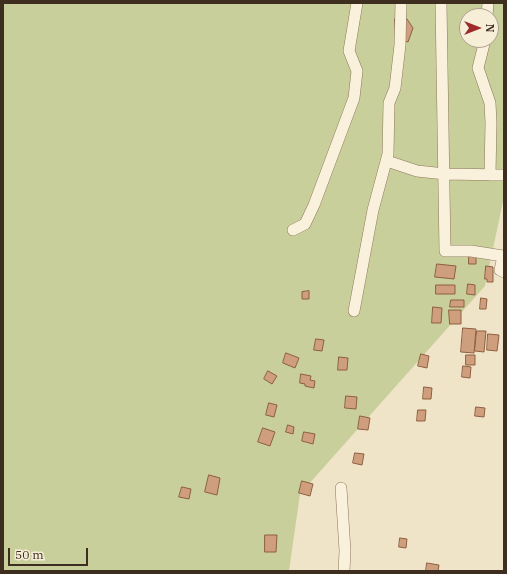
<!DOCTYPE html>
<html>
<head>
<meta charset="utf-8">
<style>
  body { margin:0 }
  #map { position:relative; width:507px; height:574px; overflow:hidden; background:#f0e4c8; font-family:"IBM Plex Serif",serif }
  canvas { display:block }
  .frame { position:absolute; inset:0; border:4px solid #3d2e20; pointer-events:none }
  .north { position:absolute; left:459px; top:8px; width:40px; height:40px; box-sizing:border-box; background:#f7eed8; border:1px solid #ada18e; border-radius:50%; rotate:90deg; font-size:11px; font-weight:700; line-height:16px; text-align:center; color:#3d2e20 }
  .north::after { content:''; display:block; margin:auto; width:14px; height:18px; background:#9e2a2b; clip-path:polygon(50% 0,100% 100%,50% 72%,0 100%) }
  .scale { position:absolute; left:8px; top:548px; width:80px; height:18px; box-sizing:border-box; border:2px solid #3d2e20; border-top:0; padding-left:5px; font-size:12px; line-height:14px; white-space:nowrap; color:#3d2e20; -webkit-text-stroke:3px #f7eed8; paint-order:stroke }
</style>
</head>
<body>
<div id="map">
<canvas width="507" height="574"></canvas>
<div class="frame"></div>
<div class="north">N</div>
<div class="scale">50 m</div>
</div>
<script>
const c = document.querySelector('canvas').getContext('2d');
c.lineJoin = 'round';
function fillPath(path, color) { c.fillStyle = color; c.fill(path, 'evenodd'); }
function strokePath(path, color, width, dash) { c.strokeStyle = color; c.lineWidth = width; c.lineCap = dash ? 'butt' : 'round'; c.setLineDash(dash || []); c.stroke(path); }
fillPath(new Path2D(`
  M3 3H504V197L485 286 300 494 289 571H3ZM467 16H491V40H467Z`), '#c9cf9b');
const building = new Path2D(`
  M395 19H407L413 28 408 42 396 38Z
  M469 255H476V264H469Z
  M437 264 456 266 454 279 435 277Z
  M486 266 493 267V282H487V279H485Z
  M468 284 475 285V295L467 294Z
  M436 285H455V294H436Z
  M309 291V299H302V292Z
  M481 298 487 299 486 309H480Z
  M451 300H464V307H450Z
  M433 307 442 308 441 323H432Z
  M449 310H461V324H450Z
  M463 328 476 329 474 353 461 352Z
  M477 331H486L484 352 475 351Z
  M488 334 499 335 497 351 487 350Z
  M316 339 324 340 322 351 314 350Z
  M286 353 299 358 295 368 283 363Z
  M421 354 429 356 427 368 418 366Z
  M466 355H475V365H466Z
  M339 357 348 358 347 370H338Z
  M463 366 471 367 470 378 462 377Z
  M268 371 277 376 272 384 264 379Z
  M301 374 311 376 310 380 315 381 314 388 305 386V384L300 383Z
  M424 387 432 388 431 399H423Z
  M346 396 357 397 356 409 345 408Z
  M269 403 277 405 274 417 266 415Z
  M476 407 485 408 484 417 475 416Z
  M418 410H426L425 421H417Z
  M360 416 370 418 368 430 358 429Z
  M288 425 294 427 293 434 286 432Z
  M263 428 275 432 270 446 258 442Z
  M304 432 315 434 313 444 302 441Z
  M355 453 364 454 362 465 353 463Z
  M209 475 220 478 217 495 205 492Z
  M302 481 313 484 310 496 299 493Z
  M182 487 191 489 189 499 179 497Z
  M265 535H277L276 552H265Z
  M400 538 407 539 406 548 399 547Z
  M427 563 439 565 438 571H426Z`);
fillPath(building, '#cf9f7d');
strokePath(building, '#8d5f41', 1);
const street = new Path2D(`
  M441 3 445 251H471L503 256 500 270 504 272
  M487 16 488 3
  M485 40 478 68 490 103 491 123 490 175
  M387 161 417 171 445 174 504 175
  M293 230 305 224 314 205 354 98 357 71 349 51 357 3
  M354 311 373 210 388 154 389 103 395 88 400 45 401 3
  M341 488 345 551 344 571`);
strokePath(street, '#8d765c', 12);
strokePath(street, '#faf1dc', 11);
</script>
</body>
</html>
